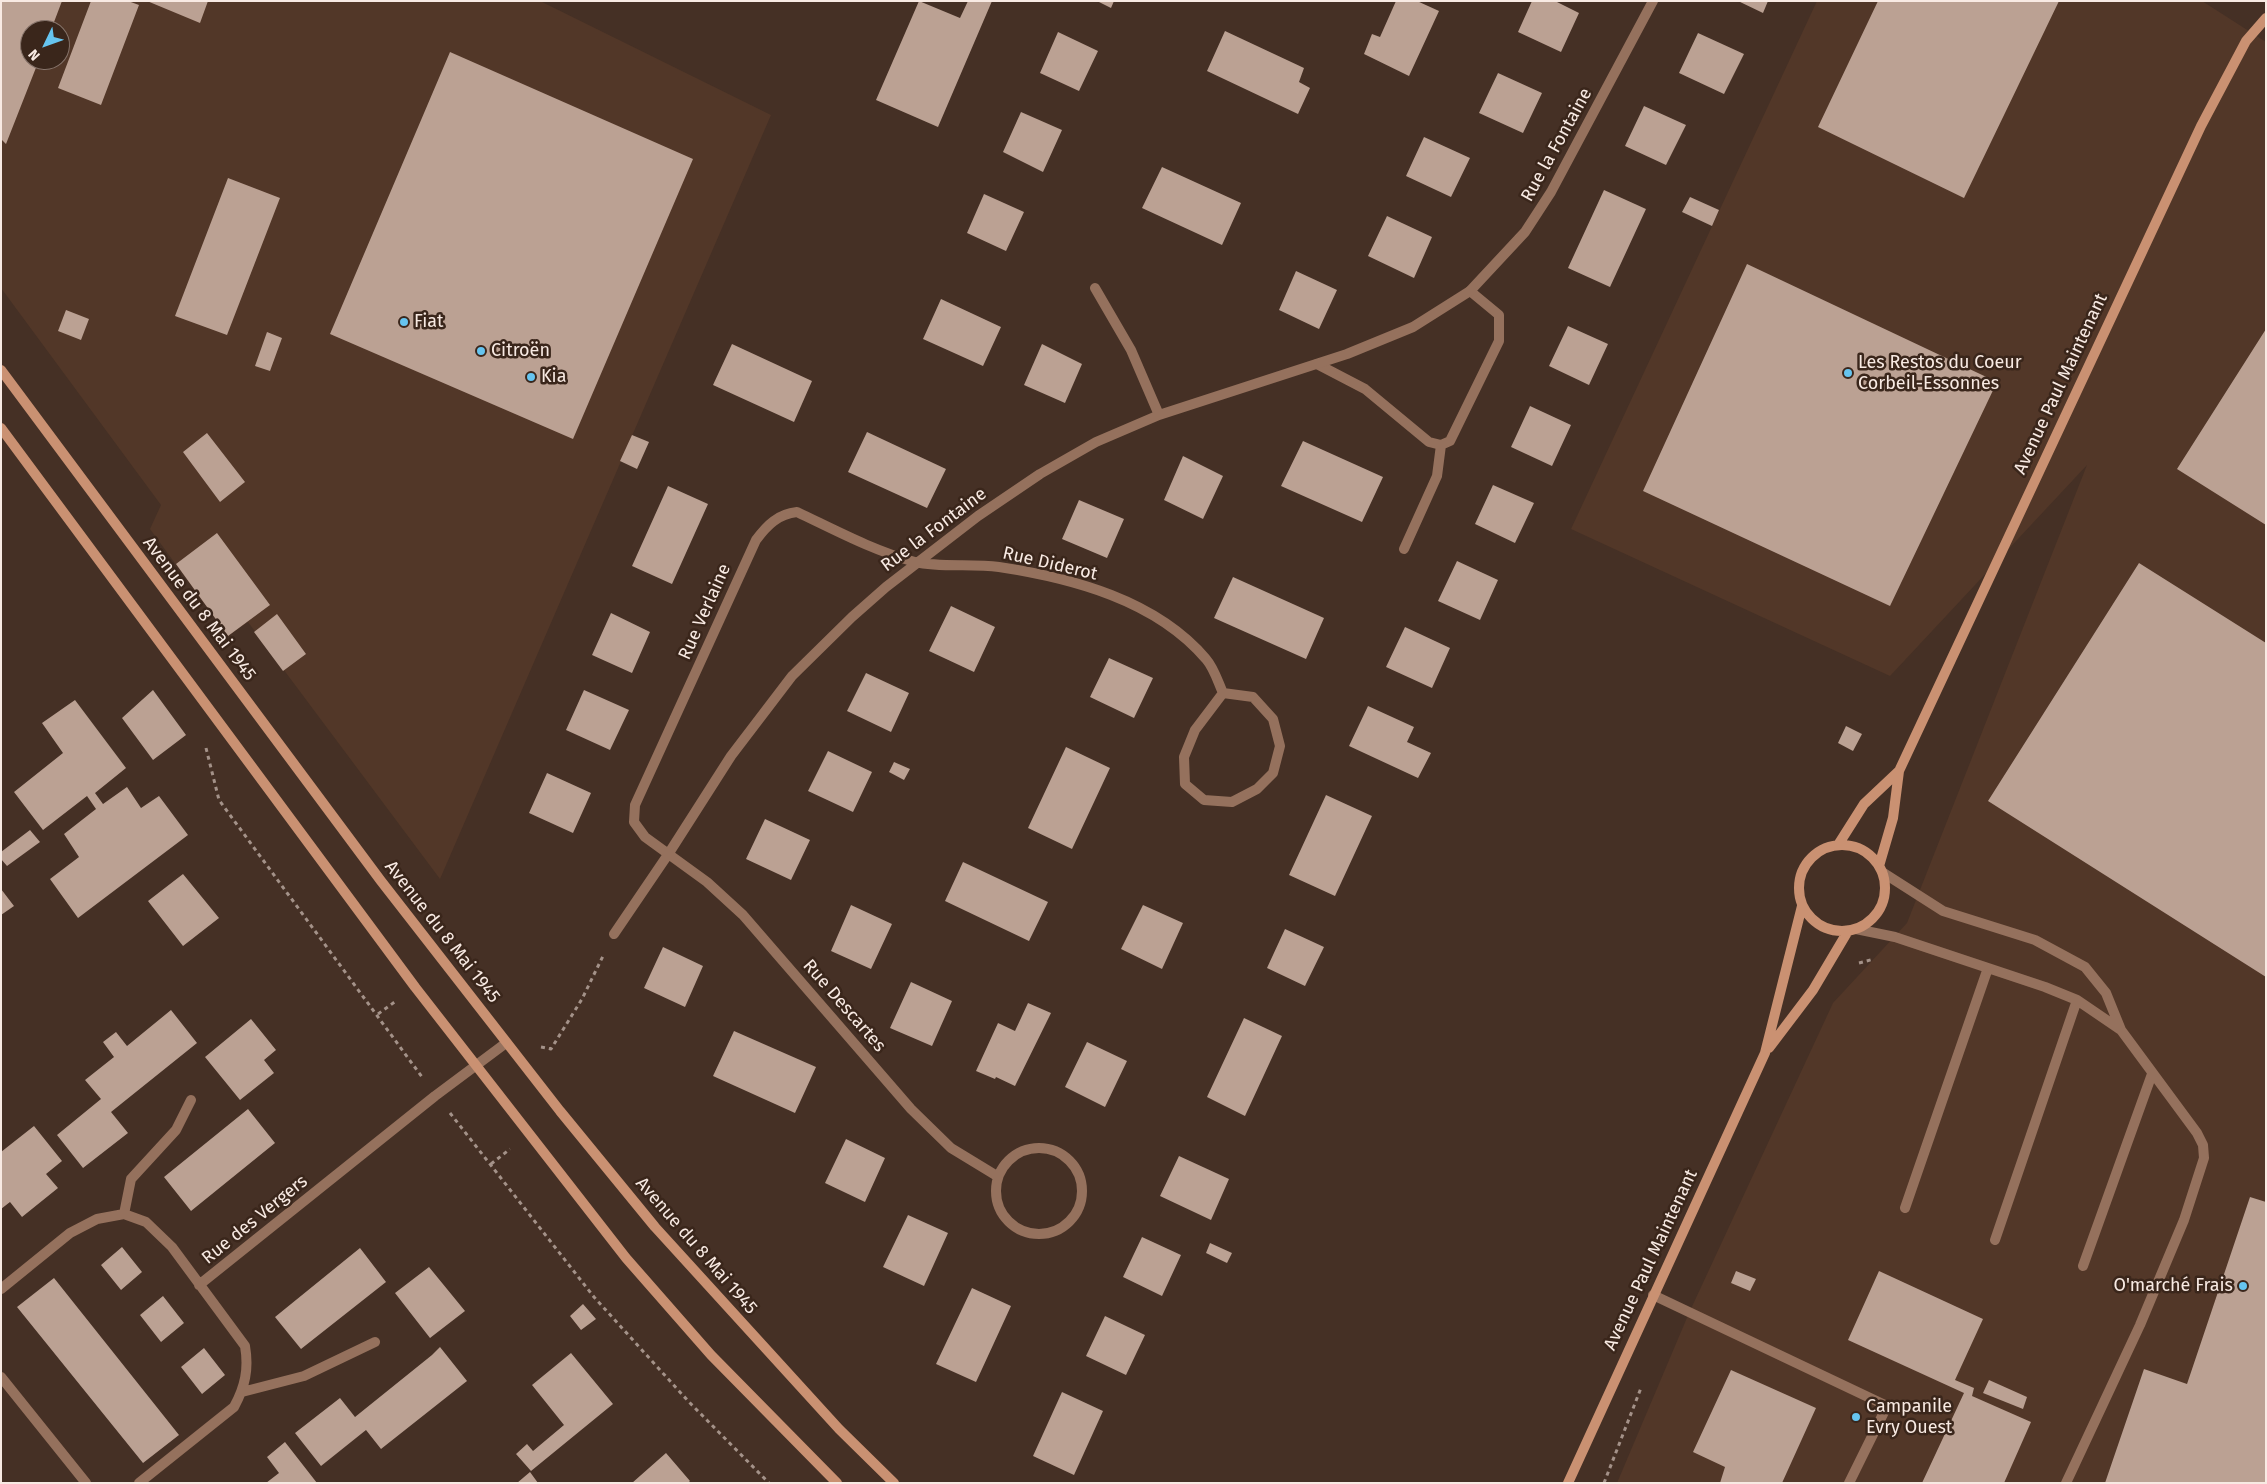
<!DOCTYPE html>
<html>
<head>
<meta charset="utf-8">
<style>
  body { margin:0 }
  #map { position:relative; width:2267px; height:1484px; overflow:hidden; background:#453025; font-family:"Fira Sans",sans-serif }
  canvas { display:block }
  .frame { position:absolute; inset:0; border:2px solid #f8eae3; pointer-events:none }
  .north { position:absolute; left:20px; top:20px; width:50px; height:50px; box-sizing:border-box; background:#3a261b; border:1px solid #86746b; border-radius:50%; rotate:228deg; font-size:14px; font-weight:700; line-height:20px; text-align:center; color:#f8eae3 }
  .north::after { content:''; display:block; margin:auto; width:18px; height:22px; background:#66c4ef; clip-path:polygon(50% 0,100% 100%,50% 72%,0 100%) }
</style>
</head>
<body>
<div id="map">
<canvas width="2267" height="1484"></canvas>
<div class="frame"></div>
<div class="north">N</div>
</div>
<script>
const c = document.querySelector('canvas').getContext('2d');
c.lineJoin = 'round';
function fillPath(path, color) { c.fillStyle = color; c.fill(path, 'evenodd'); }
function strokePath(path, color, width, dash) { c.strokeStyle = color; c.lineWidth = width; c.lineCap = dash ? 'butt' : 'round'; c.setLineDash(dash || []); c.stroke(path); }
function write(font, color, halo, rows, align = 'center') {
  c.font = font + ' "Fira Sans",sans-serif'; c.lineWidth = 5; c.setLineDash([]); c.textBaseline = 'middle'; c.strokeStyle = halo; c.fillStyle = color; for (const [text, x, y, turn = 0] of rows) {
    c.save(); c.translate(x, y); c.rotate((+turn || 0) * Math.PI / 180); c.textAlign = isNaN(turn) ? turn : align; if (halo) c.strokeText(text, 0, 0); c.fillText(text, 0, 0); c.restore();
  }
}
fillPath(new Path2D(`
  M1 1H540L771 115 440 879 248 622 228 636 150 529 161 505 1 288ZM30 30H60V60H30Z
  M1817 1H2202L2266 42V1483H1617L1689 1313 1833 1003 1907 923 2087 465 1890 676 1571 529Z`), '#523728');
fillPath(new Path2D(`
  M1 1H62L51 30H30V60H39L6 144 1 139Z
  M91 1H128L139 5 101 105 58 88Z
  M147 1H208L200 23Z
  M919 1 960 18 968 1H992L938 127 876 100Z
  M1097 1H1114L1111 8Z
  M1396 1H1417L1439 11 1409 76 1364 54 1372 34 1380 37Z
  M1532 1H1555L1579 13 1561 52 1518 32Z
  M1738 1H1768L1763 13Z
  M1878 1H2059L1964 198 1818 127Z
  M1225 31 1304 68 1299 82 1310 88 1298 114 1207 71Z
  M1058 32 1098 51 1079 91 1040 73Z
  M1698 33 1744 54 1724 94 1679 73Z
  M450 52 693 159 573 439 330 334Z
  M1498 73 1542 93 1523 133 1479 113Z
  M1644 106 1686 125 1666 165 1625 146Z
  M1021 112 1062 130 1043 172 1003 152Z
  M1424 137 1470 158 1451 197 1406 176Z
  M1162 167 1241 203 1222 245 1142 208Z
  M228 178 280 198 227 335 175 316Z
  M1604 190 1646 209 1610 287 1568 268Z
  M984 194 1024 212 1006 251 967 233Z
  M1690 197 1719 210 1712 226 1682 212Z
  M1387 216 1432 237 1414 278 1368 256Z
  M1747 264 1997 382 1890 606 1643 491Z
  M1296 271 1337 290 1319 329 1279 310Z
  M941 299 1001 327 983 366 923 339Z
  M66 310 89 319 81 340 58 331Z
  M1568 326 1608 344 1589 385 1549 366Z
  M2266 329V525L2177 469Z
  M267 332 282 338 270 371 255 366Z
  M732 344 812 381 794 422 713 385Z
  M1042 344 1082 364 1065 403 1024 385Z
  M1530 406 1571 425 1552 466 1511 447Z
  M867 432 946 469 927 508 848 472Z
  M207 433 245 482 220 502 183 452Z
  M632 435 649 442 637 469 620 461Z
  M1303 441 1383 477 1362 522 1281 486Z
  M1183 456 1223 476 1203 519 1164 500Z
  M1493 485 1534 503 1515 543 1475 524Z
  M668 486 708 504 672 584 632 566Z
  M1079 500 1124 519 1107 558 1062 539Z
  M217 533 270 605 228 636 176 564Z
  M1457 561 1498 580 1480 620 1438 601Z
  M2139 563 2266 643V977L1988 801Z
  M1233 577 1324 618 1306 659 1214 618Z
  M951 606 995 627 974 672 929 651Z
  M611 613 650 632 632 673 592 655Z
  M277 614 306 654 283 671 254 632Z
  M1405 627 1450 648 1432 688 1386 667Z
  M1109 658 1153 678 1134 718 1090 697Z
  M866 673 909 693 891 732 847 711Z
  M153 690 186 735 153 760 122 718Z
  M584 690 629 710 610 750 566 730Z
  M75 700 126 768 95 793 103 804 127 787 141 808 159 796 188 835 78 918 50 879 79 857 64 834 96 809 87 796 43 830 14 792 63 753 42 723Z
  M1368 706 1414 727 1407 742 1431 753 1418 778 1349 746Z
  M1846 726 1862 734 1853 751 1838 743Z
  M1066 747 1110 768 1072 849 1028 828Z
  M828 751 872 772 853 812 808 791Z
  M894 762 910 769 904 780 889 772Z
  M547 773 591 793 573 833 529 813Z
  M1326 795 1372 816 1335 896 1289 875Z
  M765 819 810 840 791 880 746 859Z
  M30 830 40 842 7 866 1 859V852Z
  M963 862 1048 902 1029 941 945 901Z
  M183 874 219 918 183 946 148 901Z
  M1 889 14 906 1 915Z
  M851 905 892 924 871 969 831 951Z
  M1143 905 1183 923 1162 969 1121 949Z
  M1285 929 1324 947 1305 986 1267 968Z
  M663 947 703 966 685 1007 644 988Z
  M911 982 952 1001 932 1046 890 1028Z
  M1028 1003 1051 1013 1015 1086 996 1077 995 1079 976 1071 998 1023 1015 1031Z
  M171 1010 197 1043 111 1112 128 1133 83 1168 57 1135 101 1099 85 1080 114 1057 103 1042 116 1032 127 1046Z
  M1244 1018 1282 1036 1245 1116 1207 1097Z
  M251 1019 276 1050 264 1060 274 1073 240 1100 205 1057Z
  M734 1031 816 1067 795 1113 713 1076Z
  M1087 1042 1127 1061 1105 1107 1065 1087Z
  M248 1109 275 1143 191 1211 164 1177Z
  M34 1126 62 1161 46 1174 58 1188 22 1217 10 1202 1 1209V1152Z
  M846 1139 885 1158 865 1202 825 1183Z
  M1179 1156 1229 1179 1211 1220 1160 1196Z
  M2250 1197 2266 1202V1483H2105L2144 1369 2187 1384Z
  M908 1215 948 1233 924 1286 883 1267Z
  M1142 1237 1181 1255 1162 1296 1123 1277Z
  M1210 1243 1232 1253 1227 1263 1206 1253Z
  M122 1247 142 1272 121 1290 101 1265Z
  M360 1248 386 1282 301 1349 275 1317Z
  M429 1267 465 1311 430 1338 395 1293Z
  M1736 1271 1756 1279 1750 1291 1731 1283Z
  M1879 1271 1983 1319 1955 1380 1974 1388 1972 1396 2031 1422 2004 1483H1922L1964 1393 1848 1340Z
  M54 1278 179 1435 143 1463 17 1307Z
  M972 1288 1011 1306 976 1382 936 1364Z
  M163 1296 184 1323 161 1342 140 1315Z
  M583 1304 596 1319 581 1330 570 1316Z
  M1105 1316 1145 1335 1126 1375 1086 1356Z
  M440 1347 467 1381 381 1449 366 1430 321 1466 295 1433 340 1398 355 1417 432 1355Z
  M204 1348 225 1375 202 1394 181 1367Z
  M571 1353 613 1404 531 1471 516 1454 527 1444 533 1451 564 1425 532 1385Z
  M1731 1370 1816 1408 1782 1483H1720L1725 1467 1693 1452Z
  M1989 1380 2027 1397 2023 1409 1983 1393Z
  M1062 1392 1103 1411 1074 1475 1033 1456Z
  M285 1442 317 1483H266L279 1473 267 1457Z
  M666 1453 690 1481 688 1483H632Z
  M530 1472 538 1483H517Z`), '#bba193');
strokePath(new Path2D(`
  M206 748 219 800 422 1077
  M1859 963 1874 959
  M378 1014 396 1001
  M541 1047 551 1049 582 999 603 956
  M450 1113 594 1297 689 1402 769 1483
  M491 1164 510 1149
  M1604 1483 1641 1388`), '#a49289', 3, [4, 4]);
strokePath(new Path2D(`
  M1317 364 1365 389 1429 442 1441 445 1450 441 1499 341V315L1470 291
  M1404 549 1437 476 1441 445
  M1882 872 1943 911 2035 940 2085 967 2106 993 2121 1030 2197 1133 2203 1145 2204 1158 2184 1220 2140 1325 2066 1483
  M1856 929 1895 937 2045 987 2077 1000 2121 1030
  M1905 1208 1988 968
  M1995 1240 2077 1000
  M2083 1266 2152 1074
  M1653 1295 1887 1406 1849 1483`), '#95715d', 10);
strokePath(new Path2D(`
  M1095 288 1131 350 1159 415
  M1223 693 1253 697 1273 719 1280 746 1273 773 1257 789 1232 802 1204 800 1185 784 1184 757 1195 730Z
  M614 934 669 853 731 756 792 676 852 617 886 587 978 516 1040 474 1096 442 1159 415 1347 354 1413 327 1470 291 1525 232 1551 192 1653 1
  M996 1191a43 43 0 1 1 86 0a43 43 0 1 1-86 0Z
  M997 1176 951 1148 911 1109 743 915 707 882 645 837 634 822 635 805 756 540C767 525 778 514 797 512 835 530 874 551 915 562 942 568 972 563 999 567 1072 578 1156 600 1206 659 1214 668 1218 682 1223 693
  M124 1214 131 1179 176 1130 191 1100
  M199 1285 435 1096 506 1043
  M1 1289 70 1233 97 1219 124 1214 146 1222 172 1247 245 1346C249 1369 245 1387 234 1407L139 1483
  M1 1377 86 1483
  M242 1392 304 1376 375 1342`), '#95715d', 10);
strokePath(new Path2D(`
  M1 370 381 881 560 1111 655 1227 839 1429 894 1483
  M1 428 415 987 626 1258 711 1355 837 1483
  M1799 888a43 43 0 1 1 86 0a43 43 0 1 1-86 0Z
  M1838 845 1864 804 1899 771
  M1879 866 1893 818 1899 771 2201 126 2246 41 2266 18
  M1769 1048 1813 990 1848 931
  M1568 1483 1765 1053 1802 906`), '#ca9172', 10);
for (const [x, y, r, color] of [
  [404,322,5,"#66c4ef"],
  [481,351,5,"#66c4ef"],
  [1848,373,5,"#66c4ef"],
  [531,377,5,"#66c4ef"],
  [2243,1286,5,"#66c4ef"],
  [1856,1417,5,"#66c4ef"]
]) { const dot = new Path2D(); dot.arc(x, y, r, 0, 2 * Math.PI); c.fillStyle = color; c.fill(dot); strokePath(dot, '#3a261b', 2); }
write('18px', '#f8eae3', '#3a261b', [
  ["Rue la Fontaine",1557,145,-61],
  ["Avenue Paul Maintenant",2061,384,-65],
  ["Rue la Fontaine",934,530,-37],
  ["Rue Diderot",1050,564,13],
  ["Avenue du 8 Mai 1945",199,609,53],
  ["Rue Verlaine",705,612,-66],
  ["Avenue du 8 Mai 1945",442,932,52],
  ["Rue Descartes",844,1006,49],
  ["Rue des Vergers",255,1220,-39],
  ["Avenue du 8 Mai 1945",696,1246,49],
  ["Avenue Paul Maintenant",1651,1260,-65]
]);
write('18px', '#f8eae3', '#3a261b', [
  ["Fiat",414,322],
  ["Citroën",491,351],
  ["Les Restos du Coeur",1858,363],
  ["Corbeil-Essonnes",1858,384],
  ["Kia",541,377],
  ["O'marché Frais",2233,1286,"right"],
  ["Campanile",1866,1407],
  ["Evry Ouest",1866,1428]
], 'left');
</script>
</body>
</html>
